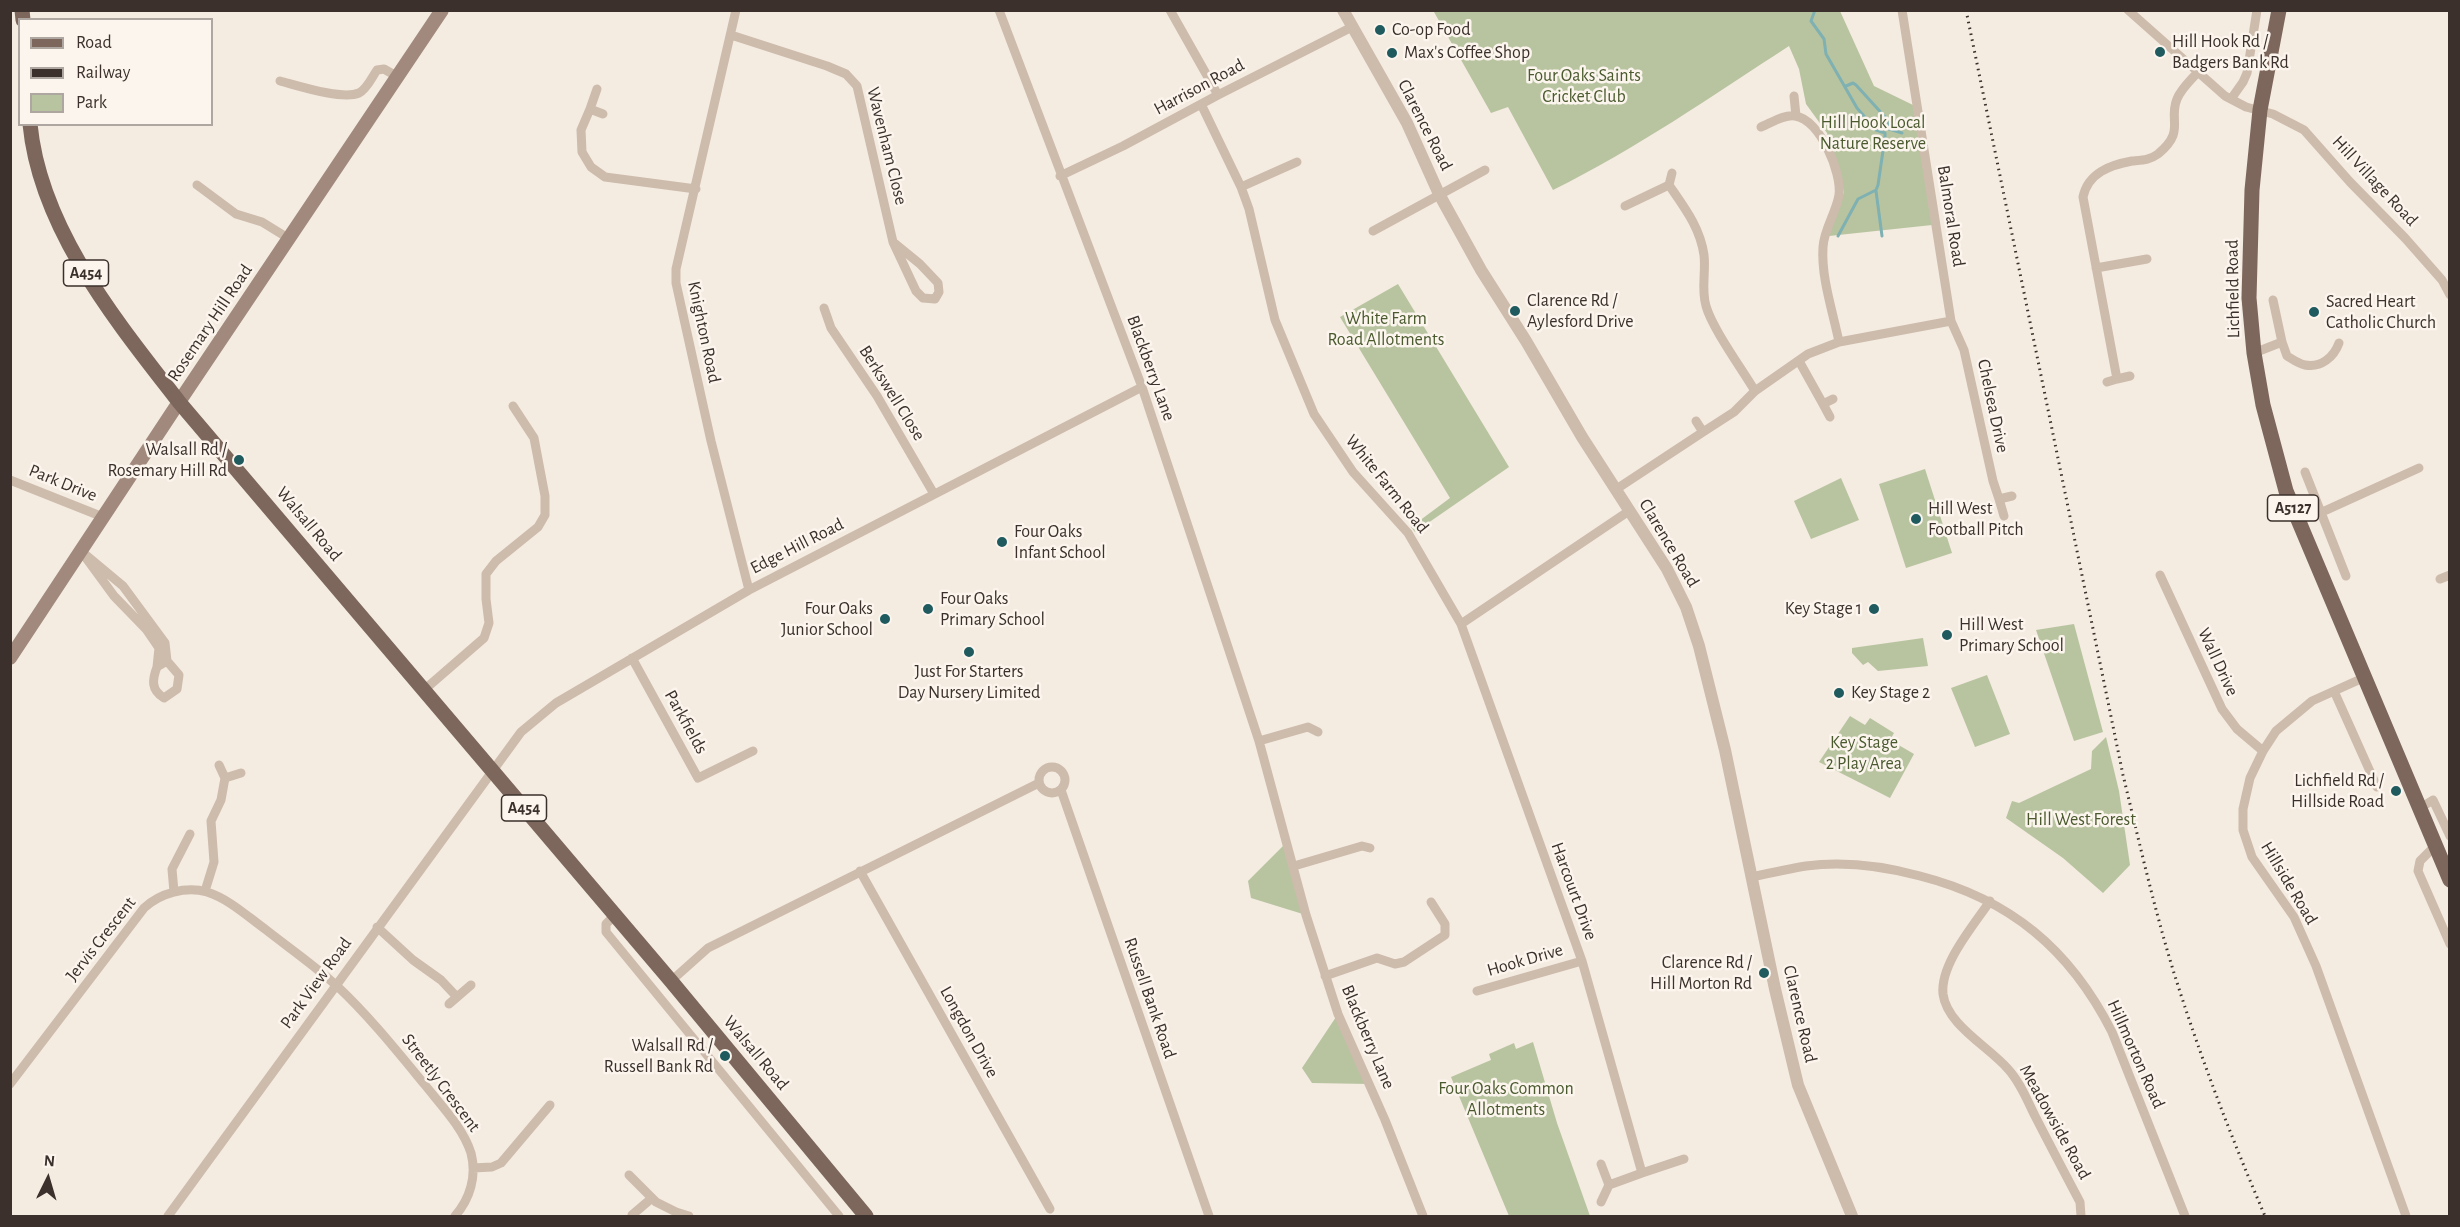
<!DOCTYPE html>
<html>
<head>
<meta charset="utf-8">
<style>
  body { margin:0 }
  #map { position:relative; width:2460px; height:1227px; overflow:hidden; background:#f4ebe1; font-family:"Alegreya Sans",sans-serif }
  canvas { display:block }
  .frame { position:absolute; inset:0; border:12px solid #3b302b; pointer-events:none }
  .legend { position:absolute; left:18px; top:18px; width:195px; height:108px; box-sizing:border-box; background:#fbf5ee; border:2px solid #aea6a0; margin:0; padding:8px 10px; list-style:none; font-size:18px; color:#3b302b }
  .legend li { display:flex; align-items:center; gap:12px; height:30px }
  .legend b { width:30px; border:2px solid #aea6a0 }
  .north { position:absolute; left:18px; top:1149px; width:60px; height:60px; -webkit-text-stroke:4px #fbf5ee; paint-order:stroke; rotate:5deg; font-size:16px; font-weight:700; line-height:24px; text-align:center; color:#3b302b }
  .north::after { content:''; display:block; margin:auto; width:21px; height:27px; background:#3b302b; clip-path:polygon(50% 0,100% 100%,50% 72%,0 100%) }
</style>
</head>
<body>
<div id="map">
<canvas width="2460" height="1227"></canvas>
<div class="frame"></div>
<ul class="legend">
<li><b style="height:8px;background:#7d675c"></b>Road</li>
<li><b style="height:8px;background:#3b302b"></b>Railway</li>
<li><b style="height:16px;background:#b8c4a0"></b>Park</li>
</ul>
<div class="north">N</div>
</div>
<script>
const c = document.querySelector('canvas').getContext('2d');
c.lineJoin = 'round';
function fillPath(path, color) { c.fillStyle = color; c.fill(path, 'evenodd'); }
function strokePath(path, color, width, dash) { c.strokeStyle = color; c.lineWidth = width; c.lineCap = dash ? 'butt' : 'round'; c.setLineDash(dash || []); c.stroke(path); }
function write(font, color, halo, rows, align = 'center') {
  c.font = font + ' "Alegreya Sans",sans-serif'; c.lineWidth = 5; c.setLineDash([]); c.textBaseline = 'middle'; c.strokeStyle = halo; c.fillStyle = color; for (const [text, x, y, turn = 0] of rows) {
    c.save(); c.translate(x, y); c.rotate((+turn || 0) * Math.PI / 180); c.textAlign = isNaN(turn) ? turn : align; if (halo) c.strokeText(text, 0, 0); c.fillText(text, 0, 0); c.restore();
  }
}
fillPath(new Path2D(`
  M1437 10 1840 11 1874 86 1913 105 1932 225 1829 236 1844 192 1827 133 1806 104 1799 69 1789 46C1712 96 1636 149 1553 190L1508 107 1491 113 1434 12Z
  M1398 284 1509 467 1415 532 1411 527 1450 498 1340 317Z
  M1925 469 1952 553 1906 568 1879 484Z
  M1841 478 1859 520 1811 539 1794 501Z
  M2074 624 2103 732 2074 741 2036 630Z
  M1923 638 1928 666 1878 671 1868 662 1863 665 1852 653V648Z
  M1987 675 2010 734 1975 747 1951 688Z
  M1850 716 1865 725 1870 718 1894 733 1890 740 1914 754 1890 798 1819 762Z
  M2106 737 2119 791 2130 865 2103 893 2063 858 2006 818 2012 801 2019 803 2091 769 2092 751Z
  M1287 842 1306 915 1251 898 1248 881Z
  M1338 1014 1369 1084 1312 1083 1302 1068Z
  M1533 1042 1557 1123 1590 1216H1509L1451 1077 1491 1060 1489 1054 1514 1043 1516 1049Z`), '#b8c4a0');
strokePath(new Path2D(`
  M1815 10 1811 21 1824 39 1826 54 1857 108 1876 130 1885 133V137L1878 185 1876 190 1858 199 1838 236
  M1846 86 1853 83 1856 85 1886 118 1889 129 1902 133
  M1876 191 1882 236`), '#7fb0b2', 3);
strokePath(new Path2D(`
  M736 10 676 269V283L711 441 749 590
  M999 10 1142 387 1259 741 1306 915 1338 1014 1385 1120 1423 1216
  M1170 10 1218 95
  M1902 10 1951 321 1964 350 1993 481 1999 499
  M2128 10 2225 96 2246 107 2273 114 2304 130 2350 182 2405 238 2442 280 2450 295
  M731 35 827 66 846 74 857 86 893 242 920 264 938 283 939 292 935 299 923 298 916 291 893 242
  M280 81C299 86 342 100 359 93 367 89 372 77 377 70L384 69 398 77
  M597 89 590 109 603 114
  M1794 96 1796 116
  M2231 99 2243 82 2247 73 2257 10
  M1201 104 1241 187 1249 209 1275 320 1314 414 1353 472 1408 533 1461 624 1629 511
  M590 109 581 130 582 152 591 167 605 177 696 189
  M1761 127C1771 123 1784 114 1795 116 1820 119 1842 173 1839 195 1836 213 1824 229 1823 247 1821 278 1833 312 1839 342
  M1060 176 1123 146 1218 95 1352 27
  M197 185 236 214 262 222 288 238
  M1669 185C1684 207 1700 227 1704 255 1706 272 1701 290 1706 306 1712 328 1742 369 1755 391
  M1241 187 1297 162
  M1625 206 1669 185 1672 173
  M1373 231 1485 170
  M2096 268 2147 259
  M2273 300 2282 342 2287 356C2292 359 2299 364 2305 365 2321 368 2334 357 2339 343
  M824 308 831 328 877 396 934 494
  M2254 353 2282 342
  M1799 361 1823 404
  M2117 379 2130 376
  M2107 382 2117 379 2083 197C2088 173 2110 165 2132 161 2142 160 2150 160 2158 154 2186 131 2168 121 2177 99 2181 89 2190 81 2197 73
  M1830 417 1823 404 1833 399
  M1703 432 1734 412 1755 391 1808 354 1839 342 1951 321
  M2305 472 2346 576
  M10 480 103 517
  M1615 490 1703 432 1696 421
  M2320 513 2419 468
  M2004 516 1999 499 2012 496
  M2160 575 2222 709 2237 729 2263 751
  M2440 579 2450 575
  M1461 624 1582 961 1642 1173 1609 1185 1601 1202
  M632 658 698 778 753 751
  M157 667 159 648 146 629 114 596 81 551 123 586 165 643 167 661 179 675 177 689 164 698C151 690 152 680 157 667L167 661
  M2363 678 2312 701 2276 731 2263 751 2250 778 2243 809V830L2252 857 2294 917 2316 966 2406 1216
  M424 690 484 638 489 623 486 599V574L496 561 538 527 545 515V496L534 438 513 406
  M2334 691 2377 787
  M1259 741 1308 727 1318 732
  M219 765 225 778
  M1039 780a13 13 0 1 1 26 0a13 13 0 1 1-26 0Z
  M1061 790 1209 1216
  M2420 808 2433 800 2450 836
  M2435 846 2420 861 2418 871 2450 944
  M1294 866 1362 846 1370 848
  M860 871 1050 1209
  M1752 877C1770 873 1788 869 1806 866 1844 861 1883 866 1920 876 2010 899 2070 949 2112 1032L2185 1216
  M205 891 214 862 211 821 221 800 225 778 241 773
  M174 892 172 869 190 834
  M1990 901C1974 925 1940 964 1943 994 1947 1025 1988 1046 2008 1069 2020 1082 2027 1100 2035 1116 2050 1145 2065 1174 2080 1202L2081 1216
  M614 916 606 924V932L839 1216
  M377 927 413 960 441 980 456 996
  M1325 976 1377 958 1395 964 1404 962 1445 935V924L1431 902
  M671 981 708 948 1039 783
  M1477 991 1582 961
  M449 1004 471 985
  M10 1084 144 908C160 893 186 886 207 892 229 899 247 916 265 929 289 948 314 965 337 986 369 1016 397 1051 425 1085 441 1105 463 1128 471 1153 477 1176 470 1199 455 1216
  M1601 1164 1609 1185
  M473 1168 492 1167 501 1163 550 1105
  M1642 1173 1684 1159
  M629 1175 656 1202 676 1212V1216
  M676 1212 689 1216
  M632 1215 652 1198
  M168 1216 521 732 556 703 749 590 1142 387`), '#cdbbac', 9);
strokePath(new Path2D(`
  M1343 10 1407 123 1439 194 1481 270 1526 341 1582 437 1667 569 1686 607 1699 646 1725 750 1775 989 1798 1085 1852 1216`), '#cdbbac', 12);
strokePath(new Path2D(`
  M10 658 179 402 442 10`), '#a18a7d', 14);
strokePath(new Path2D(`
  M22 10 23 20
  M2279 10 2260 110 2252 190 2249 298 2254 353 2263 405 2286 491 2450 880
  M30 124C40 229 117 322 179 402L671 981 866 1216`), '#7d675c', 15);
strokePath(new Path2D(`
  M1966 10 2123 775C2139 841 2154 908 2174 973 2200 1056 2231 1137 2265 1216`), '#3b302b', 3, [1.5, 4.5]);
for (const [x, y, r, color] of [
  [1380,30,6,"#1f5a5e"],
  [2160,52,6,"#1f5a5e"],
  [1392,53,6,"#1f5a5e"],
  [1515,311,6,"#1f5a5e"],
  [2314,312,6,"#1f5a5e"],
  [239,460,6,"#1f5a5e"],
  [1916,519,6,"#1f5a5e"],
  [1002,542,6,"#1f5a5e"],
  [928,609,6,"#1f5a5e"],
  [1874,609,6,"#1f5a5e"],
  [885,619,6,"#1f5a5e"],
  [1947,635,6,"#1f5a5e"],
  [969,652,6,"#1f5a5e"],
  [1839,693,6,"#1f5a5e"],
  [2396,791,6,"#1f5a5e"],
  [1764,973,6,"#1f5a5e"],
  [725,1056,6,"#1f5a5e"]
]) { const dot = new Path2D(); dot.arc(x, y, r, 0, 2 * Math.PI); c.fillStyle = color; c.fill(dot); strokePath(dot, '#fbf5ee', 2); }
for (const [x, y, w] of [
  [86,273,45],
  [2293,508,51],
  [524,808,45]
]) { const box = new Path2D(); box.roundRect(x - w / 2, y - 13, w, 26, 4.5); c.fillStyle = '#fbf5ee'; c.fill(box); strokePath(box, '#3b302b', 1.5); }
write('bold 16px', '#3b302b', null, [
  ["A454",86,273],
  ["A5127",2293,508],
  ["A454",524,808]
]);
write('18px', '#3b302b', '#fbf5ee', [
  ["Co-op Food",1392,30],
  ["Hill Hook Rd /",2172,42],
  ["Badgers Bank Rd",2172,63],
  ["Max's Coffee Shop",1404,53],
  ["Clarence Rd /",1527,301],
  ["Aylesford Drive",1527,322],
  ["Sacred Heart",2326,302],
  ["Catholic Church",2326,323],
  ["Walsall Rd /",227,450,"right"],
  ["Rosemary Hill Rd",227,471,"right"],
  ["Hill West",1928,509],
  ["Football Pitch",1928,530],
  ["Four Oaks",1014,532],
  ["Infant School",1014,553],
  ["Four Oaks",940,599],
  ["Primary School",940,620],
  ["Four Oaks",873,609,"right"],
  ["Junior School",873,630,"right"],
  ["Key Stage 1",1862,609,"right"],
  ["Hill West",1959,625],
  ["Primary School",1959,646],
  ["Just For Starters",969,672,"center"],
  ["Day Nursery Limited",969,693,"center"],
  ["Key Stage 2",1851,693],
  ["Lichfield Rd /",2384,781,"right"],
  ["Hillside Road",2384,802,"right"],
  ["Clarence Rd /",1752,963,"right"],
  ["Hill Morton Rd",1752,984,"right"],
  ["Walsall Rd /",713,1046,"right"],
  ["Russell Bank Rd",713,1067,"right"]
], 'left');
write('18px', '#4a5a2e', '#fbf5ee', [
  ["Four Oaks Saints",1584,76],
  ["Cricket Club",1584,97],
  ["Hill Hook Local",1873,123],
  ["Nature Reserve",1873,144],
  ["White Farm",1386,319],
  ["Road Allotments",1386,340],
  ["Key Stage",1864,743],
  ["2 Play Area",1864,764],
  ["Hill West Forest",2081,820],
  ["Four Oaks Common",1506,1089],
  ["Allotments",1506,1110]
]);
write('18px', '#3b302b', '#fbf5ee', [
  ["Harrison Road",1199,87,-28],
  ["Clarence Road",1425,125,63],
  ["Wavenham Close",887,146,76],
  ["Hill Village Road",2375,181,47],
  ["Balmoral Road",1951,216,81],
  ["Lichfield Road",2233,289,-91],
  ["Rosemary Hill Road",210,323,-56],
  ["Knighton Road",704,332,78],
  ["Blackberry Lane",1151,368,70],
  ["Berkswell Close",892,393,58],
  ["Chelsea Drive",1993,406,78],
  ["Park Drive",63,483,22],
  ["White Farm Road",1387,484,51],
  ["Walsall Road",309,524,50],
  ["Clarence Road",1669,543,59],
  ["Edge Hill Road",797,546,-27],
  ["Wall Drive",2218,662,65],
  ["Parkfields",686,722,61],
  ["Hillside Road",2289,883,59],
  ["Harcourt Drive",1574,891,70],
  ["Jervis Crescent",101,939,-52],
  ["Hook Drive",1525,960,-16],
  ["Park View Road",316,983,-54],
  ["Russell Bank Road",1150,998,71],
  ["Clarence Road",1800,1014,77],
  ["Longdon Drive",969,1032,61],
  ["Blackberry Lane",1368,1037,67],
  ["Walsall Road",756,1053,50],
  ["Hillmorton Road",2136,1054,66],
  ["Streetly Crescent",441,1083,53],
  ["Meadowside Road",2055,1122,61]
]);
</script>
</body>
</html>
